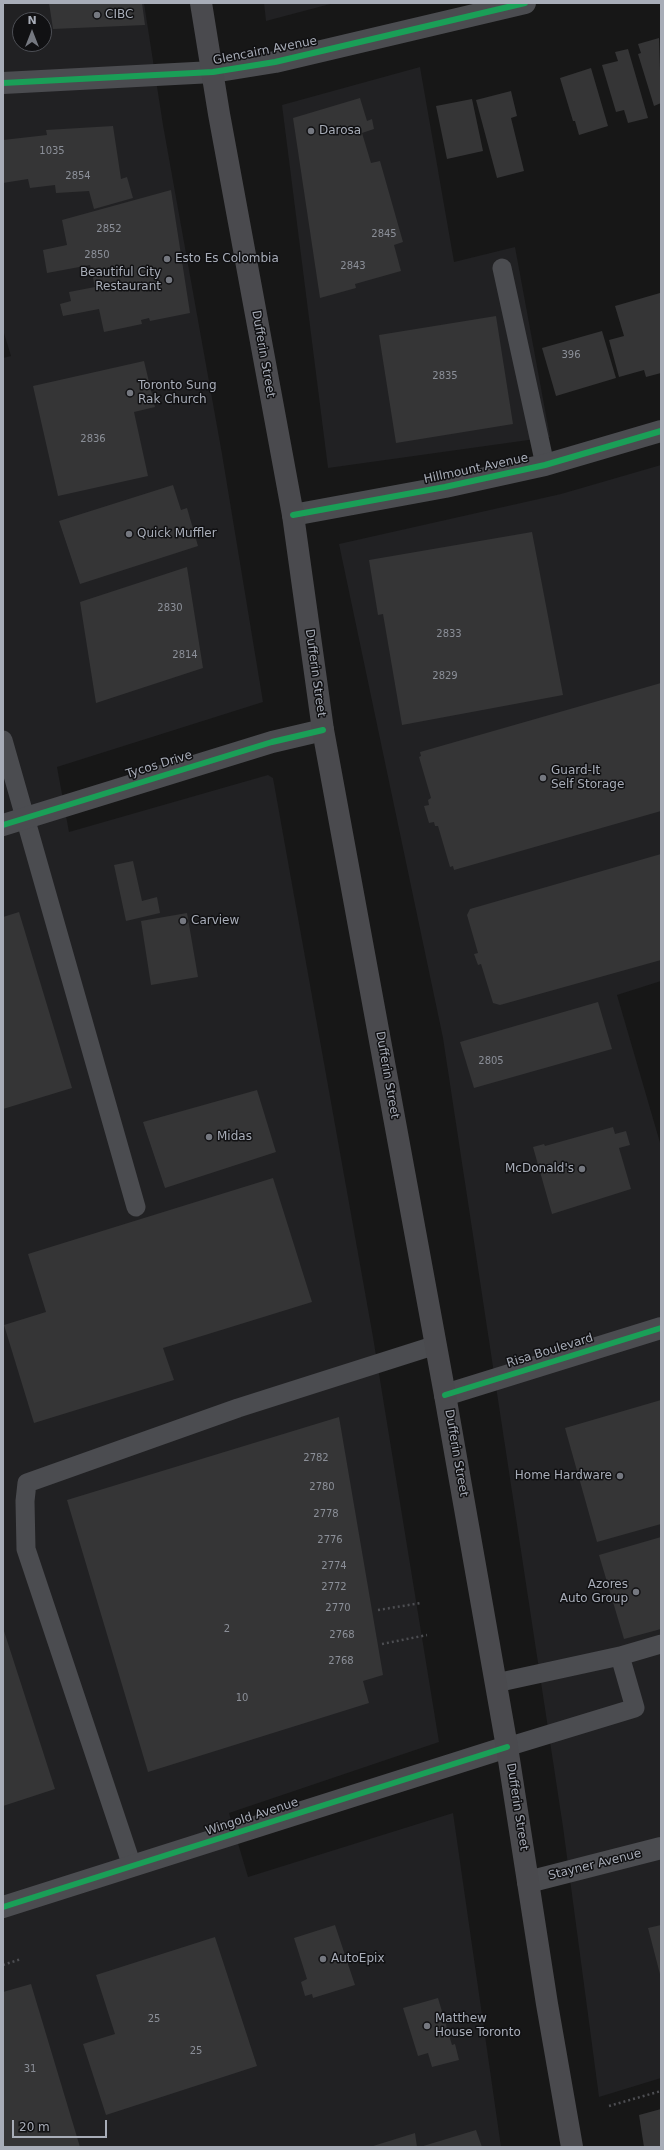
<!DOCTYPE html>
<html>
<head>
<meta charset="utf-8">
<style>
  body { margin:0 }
  #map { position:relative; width:664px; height:2150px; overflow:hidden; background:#171717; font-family:"DejaVu Sans",sans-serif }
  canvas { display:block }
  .frame { position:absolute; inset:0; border:4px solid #a8adb8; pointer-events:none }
  .north { position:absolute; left:12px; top:12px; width:40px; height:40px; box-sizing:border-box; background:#111113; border:1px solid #4d4f55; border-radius:50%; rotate:0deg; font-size:11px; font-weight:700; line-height:16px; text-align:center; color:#a8adb8 }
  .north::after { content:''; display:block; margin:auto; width:14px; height:18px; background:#757880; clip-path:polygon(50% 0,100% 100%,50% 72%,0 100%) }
  .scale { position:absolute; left:12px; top:2120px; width:95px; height:18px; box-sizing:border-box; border:2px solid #a8adb8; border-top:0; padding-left:5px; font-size:12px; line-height:14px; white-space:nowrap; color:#a8adb8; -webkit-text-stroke:3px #111113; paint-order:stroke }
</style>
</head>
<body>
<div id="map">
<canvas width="664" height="2150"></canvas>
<div class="frame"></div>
<div class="north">N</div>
<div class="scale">20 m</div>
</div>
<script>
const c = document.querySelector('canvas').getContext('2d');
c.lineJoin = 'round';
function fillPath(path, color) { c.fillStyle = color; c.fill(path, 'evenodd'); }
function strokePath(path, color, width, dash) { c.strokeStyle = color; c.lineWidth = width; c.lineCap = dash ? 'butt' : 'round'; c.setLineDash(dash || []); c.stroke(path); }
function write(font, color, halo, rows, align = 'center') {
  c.font = font + ' "DejaVu Sans",sans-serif'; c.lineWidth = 3; c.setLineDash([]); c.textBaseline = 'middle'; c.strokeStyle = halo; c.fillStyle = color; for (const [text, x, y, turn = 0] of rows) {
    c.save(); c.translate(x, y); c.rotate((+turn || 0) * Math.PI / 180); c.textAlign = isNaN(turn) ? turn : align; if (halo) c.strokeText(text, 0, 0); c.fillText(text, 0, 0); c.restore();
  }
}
fillPath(new Path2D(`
  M3 3H144L163 125 222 454 263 702 57 767 69 832 268 775 273 778 373 1337 439 1742 229 1813 248 1877 453 1813 501 2147H3V358L11 356 3 330ZM20 20H44V44H20Z
  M264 3H334L266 21Z
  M420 67 454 262 515 247 550 437 328 468 282 105Z
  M661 465V981L617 995 661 1146V2078L599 2097 563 1827 443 1038 339 544 561 494Z`), '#212123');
fillPath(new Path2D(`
  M49 3H142L145 25 53 29Z
  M659 38 661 103 654 106 638 54 641 53 638 44Z
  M628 49 648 118 628 123 624 110 616 112 602 65 618 61 615 52Z
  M591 68 608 126 579 135 575 121H573L560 78Z
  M511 91 517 116 511 118 524 171 497 178 476 100Z
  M360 98 367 121 372 119 374 129 362 133 371 163 380 161 403 242 394 245 401 271 355 284 356 288 320 298 293 118Z
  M472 99 483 151 447 159 436 106Z
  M113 126 121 179 127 177 133 198 94 209 89 191 56 193 55 185 30 188 28 179 3 183V140L47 135 46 130Z
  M171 190 190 313 150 321 149 318 141 320 142 324 104 332 99 309 63 316 60 304 71 301 69 292 95 287 90 265 47 273 43 250 67 245 62 220Z
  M660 293 661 373 646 377 644 370 619 377 609 340 624 336 615 306Z
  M496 316 513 424 396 443 379 335Z
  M602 331 616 378 556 396 542 348Z
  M144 361 155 407 134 412 148 476 58 496 33 386Z
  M173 485 181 510 187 508 198 546 80 584 59 521Z
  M532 532 563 695 402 725 383 614 378 615 369 560Z
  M187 567 203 668 96 703 80 602Z
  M661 683V811L454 870 453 866 450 867 438 826H435L434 822 429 823 424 806 429 805 428 800 431 798 419 757 421 756 420 752Z
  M661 854V960L500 1005 493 1003 481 964 478 965 474 954 478 953 467 915 470 909Z
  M133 861 142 901 157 897 160 913 126 921 114 865Z
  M19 912 72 1088 3 1109V917Z
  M187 913 198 977 151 985 141 921Z
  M598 1002 612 1049 474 1088 460 1042Z
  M257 1090 276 1152 165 1188 143 1122Z
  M613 1127 615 1134 626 1131 630 1145 619 1148 631 1189 552 1214 533 1147 544 1144 545 1146Z
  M273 1178 312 1302 163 1348 174 1380 34 1423 4 1325 46 1312 28 1254Z
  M661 1400V1524L597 1542 565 1428Z
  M339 1417 383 1675 363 1681 369 1703 148 1772 67 1500Z
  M661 1537V1629L624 1639 599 1555Z
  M3 1628 55 1789 3 1806Z
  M335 1925 355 1985 313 1998 312 1994 305 1996 301 1982 307 1979 294 1938Z
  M661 1925V1978L648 1928Z
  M215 1937 257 2066 106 2115 83 2044 115 2034 96 1975Z
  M31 1984 80 2147H3V1992Z
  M438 1998 452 2045 455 2044 459 2060 432 2067 428 2053 418 2056 403 2008Z
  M661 2109V2147H644L639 2115Z
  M476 2130 482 2147H420Z
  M415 2133 417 2147H370Z`), '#353536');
strokePath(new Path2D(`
  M378 1610 421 1603
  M382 1644 427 1635
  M3 1965 21 1959
  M609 2106 661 2091`), '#4d4e52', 2.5, [2, 3]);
strokePath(new Path2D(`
  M502 268 545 465
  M3 740 136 1207
  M496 1683 620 1656
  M507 1747 635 1708 620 1656 661 1644
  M132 1866 26 1549 25 1501 27 1483 238 1408 436 1345`), '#4b4c50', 19);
strokePath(new Path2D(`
  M293 515 445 487 545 465 661 431
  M3 825 272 742 323 730
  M445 1395 661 1328
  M528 1882 661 1848
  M3 1907 507 1747`), '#4b4c50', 22);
strokePath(new Path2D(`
  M3 83 213 72 275 62 525 3`), '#4b4c50', 22);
strokePath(new Path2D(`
  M201 3 219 114 293 515 323 730 445 1395 507 1747 547 2004 572 2147`), '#4a4a4e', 22);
strokePath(new Path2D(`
  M3 83 213 72 275 62 525 3
  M293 515 445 487 545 465 661 431
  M3 825 272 742 323 730
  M445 1395 661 1328
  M3 1907 507 1747`), '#1a9f57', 6);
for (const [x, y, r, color] of [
  [97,15,4,"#757880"],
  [311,131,4,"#757880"],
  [167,259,4,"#757880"],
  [169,280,4,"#757880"],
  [130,393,4,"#757880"],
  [129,534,4,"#757880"],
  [543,778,4,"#757880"],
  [183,921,4,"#757880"],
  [209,1137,4,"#757880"],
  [582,1169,4,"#757880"],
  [620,1476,4,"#757880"],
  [636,1592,4,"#757880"],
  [323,1959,4,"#757880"],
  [427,2026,4,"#757880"]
]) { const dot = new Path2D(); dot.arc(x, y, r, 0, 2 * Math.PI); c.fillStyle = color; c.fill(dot); strokePath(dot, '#111113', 1.5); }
write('10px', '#8b8f98', null, [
  ["1035",52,151],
  ["2854",78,176],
  ["2852",109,229],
  ["2845",384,234],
  ["2850",97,255],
  ["2843",353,266],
  ["396",571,355],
  ["2835",445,376],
  ["2836",93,439],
  ["2830",170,608],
  ["2833",449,634],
  ["2814",185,655],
  ["2829",445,676],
  ["2805",491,1061],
  ["2782",316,1458],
  ["2780",322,1487],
  ["2778",326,1514],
  ["2776",330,1540],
  ["2774",334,1566],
  ["2772",334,1587],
  ["2770",338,1608],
  ["2",227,1629],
  ["2768",342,1635],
  ["2768",341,1661],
  ["10",242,1698],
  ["25",154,2019],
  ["25",196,2051],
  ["31",30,2069]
]);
write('12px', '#a8adb8', '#111113', [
  ["CIBC",105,15],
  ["Darosa",319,131],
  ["Esto Es Colombia",175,259],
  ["Beautiful City",161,273,"right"],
  ["Restaurant",161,287,"right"],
  ["Toronto Sung",138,386],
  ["Rak Church",138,400],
  ["Quick Muffler",137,534],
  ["Guard-It",551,771],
  ["Self Storage",551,785],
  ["Carview",191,921],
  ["Midas",217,1137],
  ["McDonald's",574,1169,"right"],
  ["Home Hardware",612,1476,"right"],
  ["Azores",628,1585,"right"],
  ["Auto Group",628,1599,"right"],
  ["AutoEpix",331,1959],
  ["Matthew",435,2019],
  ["House Toronto",435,2033]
], 'left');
write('12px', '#a8adb8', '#111113', [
  ["Glencairn Avenue",265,51,-11],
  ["Dufferin Street",263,354,80],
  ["Hillmount Avenue",476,469,-12],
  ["Dufferin Street",315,673,82],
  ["Tycos Drive",159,765,-17],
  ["Dufferin Street",387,1075,80],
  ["Risa Boulevard",550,1351,-17],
  ["Dufferin Street",456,1453,80],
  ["Dufferin Street",517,1807,81],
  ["Wingold Avenue",252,1817,-18],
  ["Stayner Avenue",595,1865,-14]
]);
</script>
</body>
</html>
